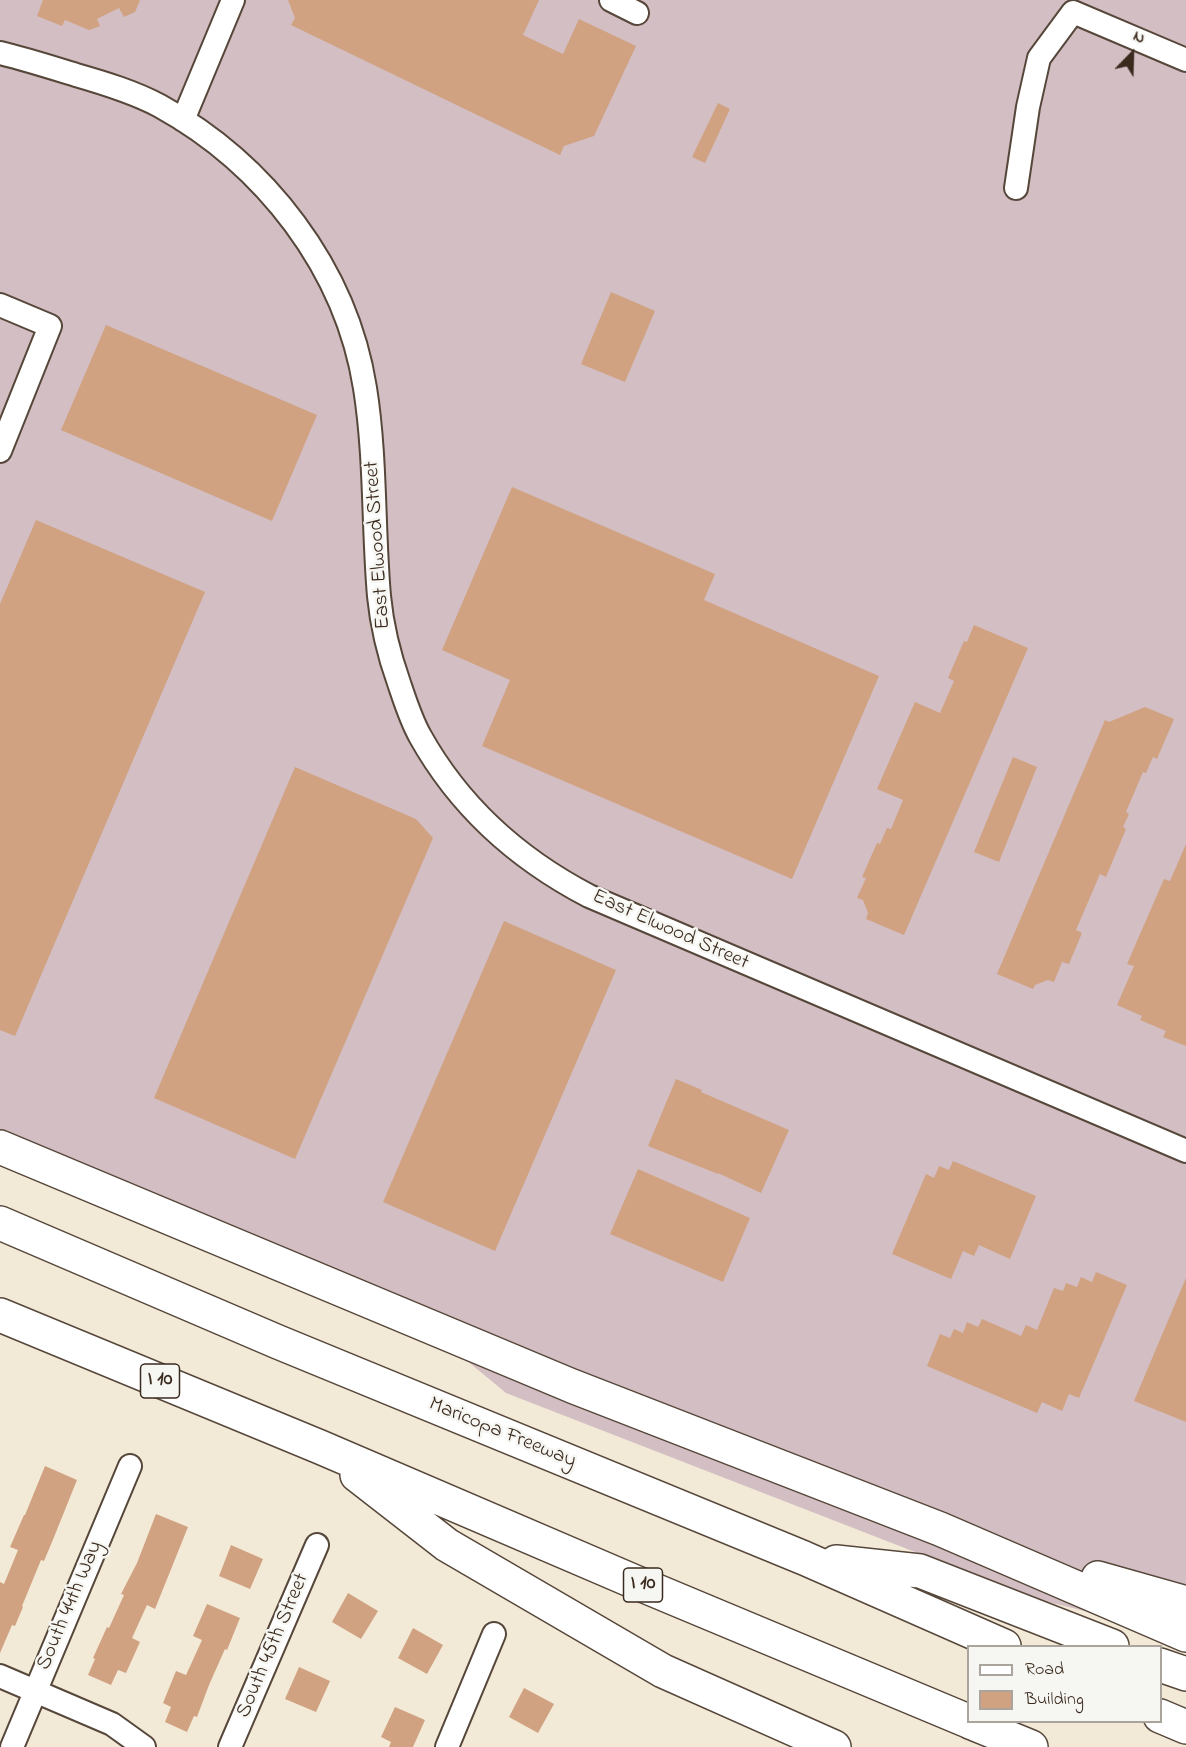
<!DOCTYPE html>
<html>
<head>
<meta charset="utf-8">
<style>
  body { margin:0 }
  #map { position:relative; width:1186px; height:1747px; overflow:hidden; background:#f2ead7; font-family:"Indie Flower",sans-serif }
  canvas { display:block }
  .legend { position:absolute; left:967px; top:1645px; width:195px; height:78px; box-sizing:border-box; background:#f6f6f2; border:2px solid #aba49d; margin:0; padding:8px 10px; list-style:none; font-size:18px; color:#3b2a1e }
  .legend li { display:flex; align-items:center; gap:12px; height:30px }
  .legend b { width:30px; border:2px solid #aba49d }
  .north { position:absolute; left:1102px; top:24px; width:60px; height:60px; -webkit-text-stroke:4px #f6f6f2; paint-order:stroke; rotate:23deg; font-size:16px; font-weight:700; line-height:24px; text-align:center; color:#3b2a1e }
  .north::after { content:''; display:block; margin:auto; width:21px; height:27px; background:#3b2a1e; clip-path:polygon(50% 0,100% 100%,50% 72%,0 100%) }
</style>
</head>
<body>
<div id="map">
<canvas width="1186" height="1747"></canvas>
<ul class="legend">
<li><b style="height:8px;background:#fff"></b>Road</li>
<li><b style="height:16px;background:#d1a281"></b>Building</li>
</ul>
<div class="north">N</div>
</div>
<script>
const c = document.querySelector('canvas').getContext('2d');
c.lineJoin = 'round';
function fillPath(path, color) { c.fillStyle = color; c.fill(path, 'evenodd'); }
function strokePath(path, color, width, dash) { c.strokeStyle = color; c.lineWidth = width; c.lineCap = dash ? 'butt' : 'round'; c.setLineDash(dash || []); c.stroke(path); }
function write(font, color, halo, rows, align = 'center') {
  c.font = font + ' "Indie Flower",sans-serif'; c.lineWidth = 5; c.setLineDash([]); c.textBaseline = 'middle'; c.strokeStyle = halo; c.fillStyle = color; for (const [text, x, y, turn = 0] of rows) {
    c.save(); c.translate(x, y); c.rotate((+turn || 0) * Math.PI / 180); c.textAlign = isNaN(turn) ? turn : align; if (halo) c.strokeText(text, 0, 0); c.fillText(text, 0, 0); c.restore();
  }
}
fillPath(new Path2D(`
  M0 0H1186V1636L1036 1599 506 1393 425 1326 0 1162Z`), '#d2bec3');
fillPath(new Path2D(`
  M43 0H140L135 12 124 17 119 8 97 19 100 26 89 30 65 20 62 26 37 16Z
  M288 0H539L523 35 563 54 579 19 636 46 594 136 564 146 560 155 291 25 295 18Z
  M718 103 730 109 705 163 692 157Z
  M611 292 655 311 625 382 581 364Z
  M106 325 317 415 272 521 61 430Z
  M512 487 715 574 704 600 879 676 792 879 482 746 510 680 442 650Z
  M36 520 205 592 15 1036 0 1030V604Z
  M974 625 1028 648 904 935 866 919 868 913 863 900 857 898 866 878 862 877 877 843 880 844 887 828 891 829 903 800 877 789 915 702 940 713 954 681 948 678 964 641 967 642Z
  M1145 707 1174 719 1157 759 1153 757 1146 773 1143 772 1126 812 1129 814 1123 827 1126 829 1106 877 1100 874 1076 930 1082 933 1069 964 1062 962 1054 982 1048 980 1035 985 1033 989 997 974 1105 720 1109 722Z
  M1013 757 1037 767 999 862 974 852Z
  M295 767 416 819 433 838 295 1159 154 1098Z
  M1186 844V1046L1163 1037 1166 1031 1140 1020 1142 1016 1117 1005 1134 966 1127 964 1164 879 1170 881Z
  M504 921 616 970 495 1251 383 1202Z
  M676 1079 702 1090 701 1092 789 1130 761 1193 718 1173V1174L648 1146Z
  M953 1161 1036 1196 1010 1259 979 1245 974 1256 963 1251 951 1279 892 1254 926 1174 934 1178 939 1166 949 1170Z
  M638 1169 750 1218 723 1282 610 1234Z
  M1096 1272 1127 1285 1079 1398 1069 1394 1062 1411 1042 1402 1037 1413 927 1366 940 1334 950 1338 954 1329 963 1333 967 1322 978 1327 982 1319 1021 1336 1026 1325 1037 1330 1054 1288 1063 1291 1066 1283 1077 1287 1081 1277 1092 1282Z
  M1186 1278V1422L1134 1401Z
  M45 1466 77 1480 52 1542 44 1561 41 1560 27 1594 22 1606 23 1607 15 1626 12 1625 0 1653V1582L4 1584 18 1550 10 1547 24 1515H25Z
  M156 1514 188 1527 155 1609 147 1605 132 1638 140 1642 126 1673 118 1670 111 1685 88 1675 95 1659 93 1658 107 1627 109 1628 124 1595 121 1594 137 1563Z
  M231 1545 263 1559 250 1589 219 1576Z
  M348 1593 378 1611 361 1639 332 1622Z
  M207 1604 240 1618 227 1650 225 1649 209 1685 197 1717 194 1716 187 1732 165 1722 171 1707 163 1703 176 1671 186 1675 202 1640 193 1636Z
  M413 1628 443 1645 427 1674 398 1658Z
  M299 1667 330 1681 316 1712 285 1699Z
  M524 1688 554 1704 538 1733 509 1717Z
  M395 1707 425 1720 413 1747H389L391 1742 381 1737Z`), '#d1a281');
const minor = new Path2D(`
  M611 0 637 13
  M0 53C25 59 50 67 76 75 104 83 134 92 160 106 265 164 346 268 365 388 376 457 373 527 379 596 382 627 389 655 399 683 405 701 411 720 420 736 459 806 518 859 589 896L1186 1151
  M183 120 233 0
  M1016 188 1028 107 1039 58 1073 12 1186 60
  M0 305 50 326 0 451
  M0 1676 112 1724 144 1747
  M12 1747 130 1466
  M230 1747 317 1545
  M447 1747 494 1634`);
const highway = new Path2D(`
  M0 1147 572 1386 940 1529 1186 1635
  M0 1223 278 1342 804 1558 1004 1646
  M0 1315 320 1447 635 1582 968 1721
  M357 1475 447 1545 663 1671 834 1747
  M836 1562 920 1571 1112 1646
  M1098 1578 1186 1603
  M1160 1665 1186 1674
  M1160 1716 1186 1727
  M970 1722 1031 1747`);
strokePath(minor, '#56473a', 26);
strokePath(highway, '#56473a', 36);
strokePath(minor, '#fff', 22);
strokePath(highway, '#fff', 33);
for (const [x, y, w] of [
  [160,1381,39],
  [643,1585,39]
]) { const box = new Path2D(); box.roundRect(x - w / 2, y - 17, w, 34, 4.5); c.fillStyle = '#f6f6f2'; c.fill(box); strokePath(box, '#3b2a1e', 1.5); }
write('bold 20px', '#3b2a1e', null, [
  ["I 10",160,1381],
  ["I 10",643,1585]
]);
write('21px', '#3b2a1e', '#f6f6f2', [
  ["East Elwood Street",379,545,-94],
  ["East Elwood Street",670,931,24],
  ["Maricopa Freeway",502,1434,22],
  ["South 44th Way",71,1606,-67],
  ["South 45th Street",274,1646,-67]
]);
</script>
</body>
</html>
